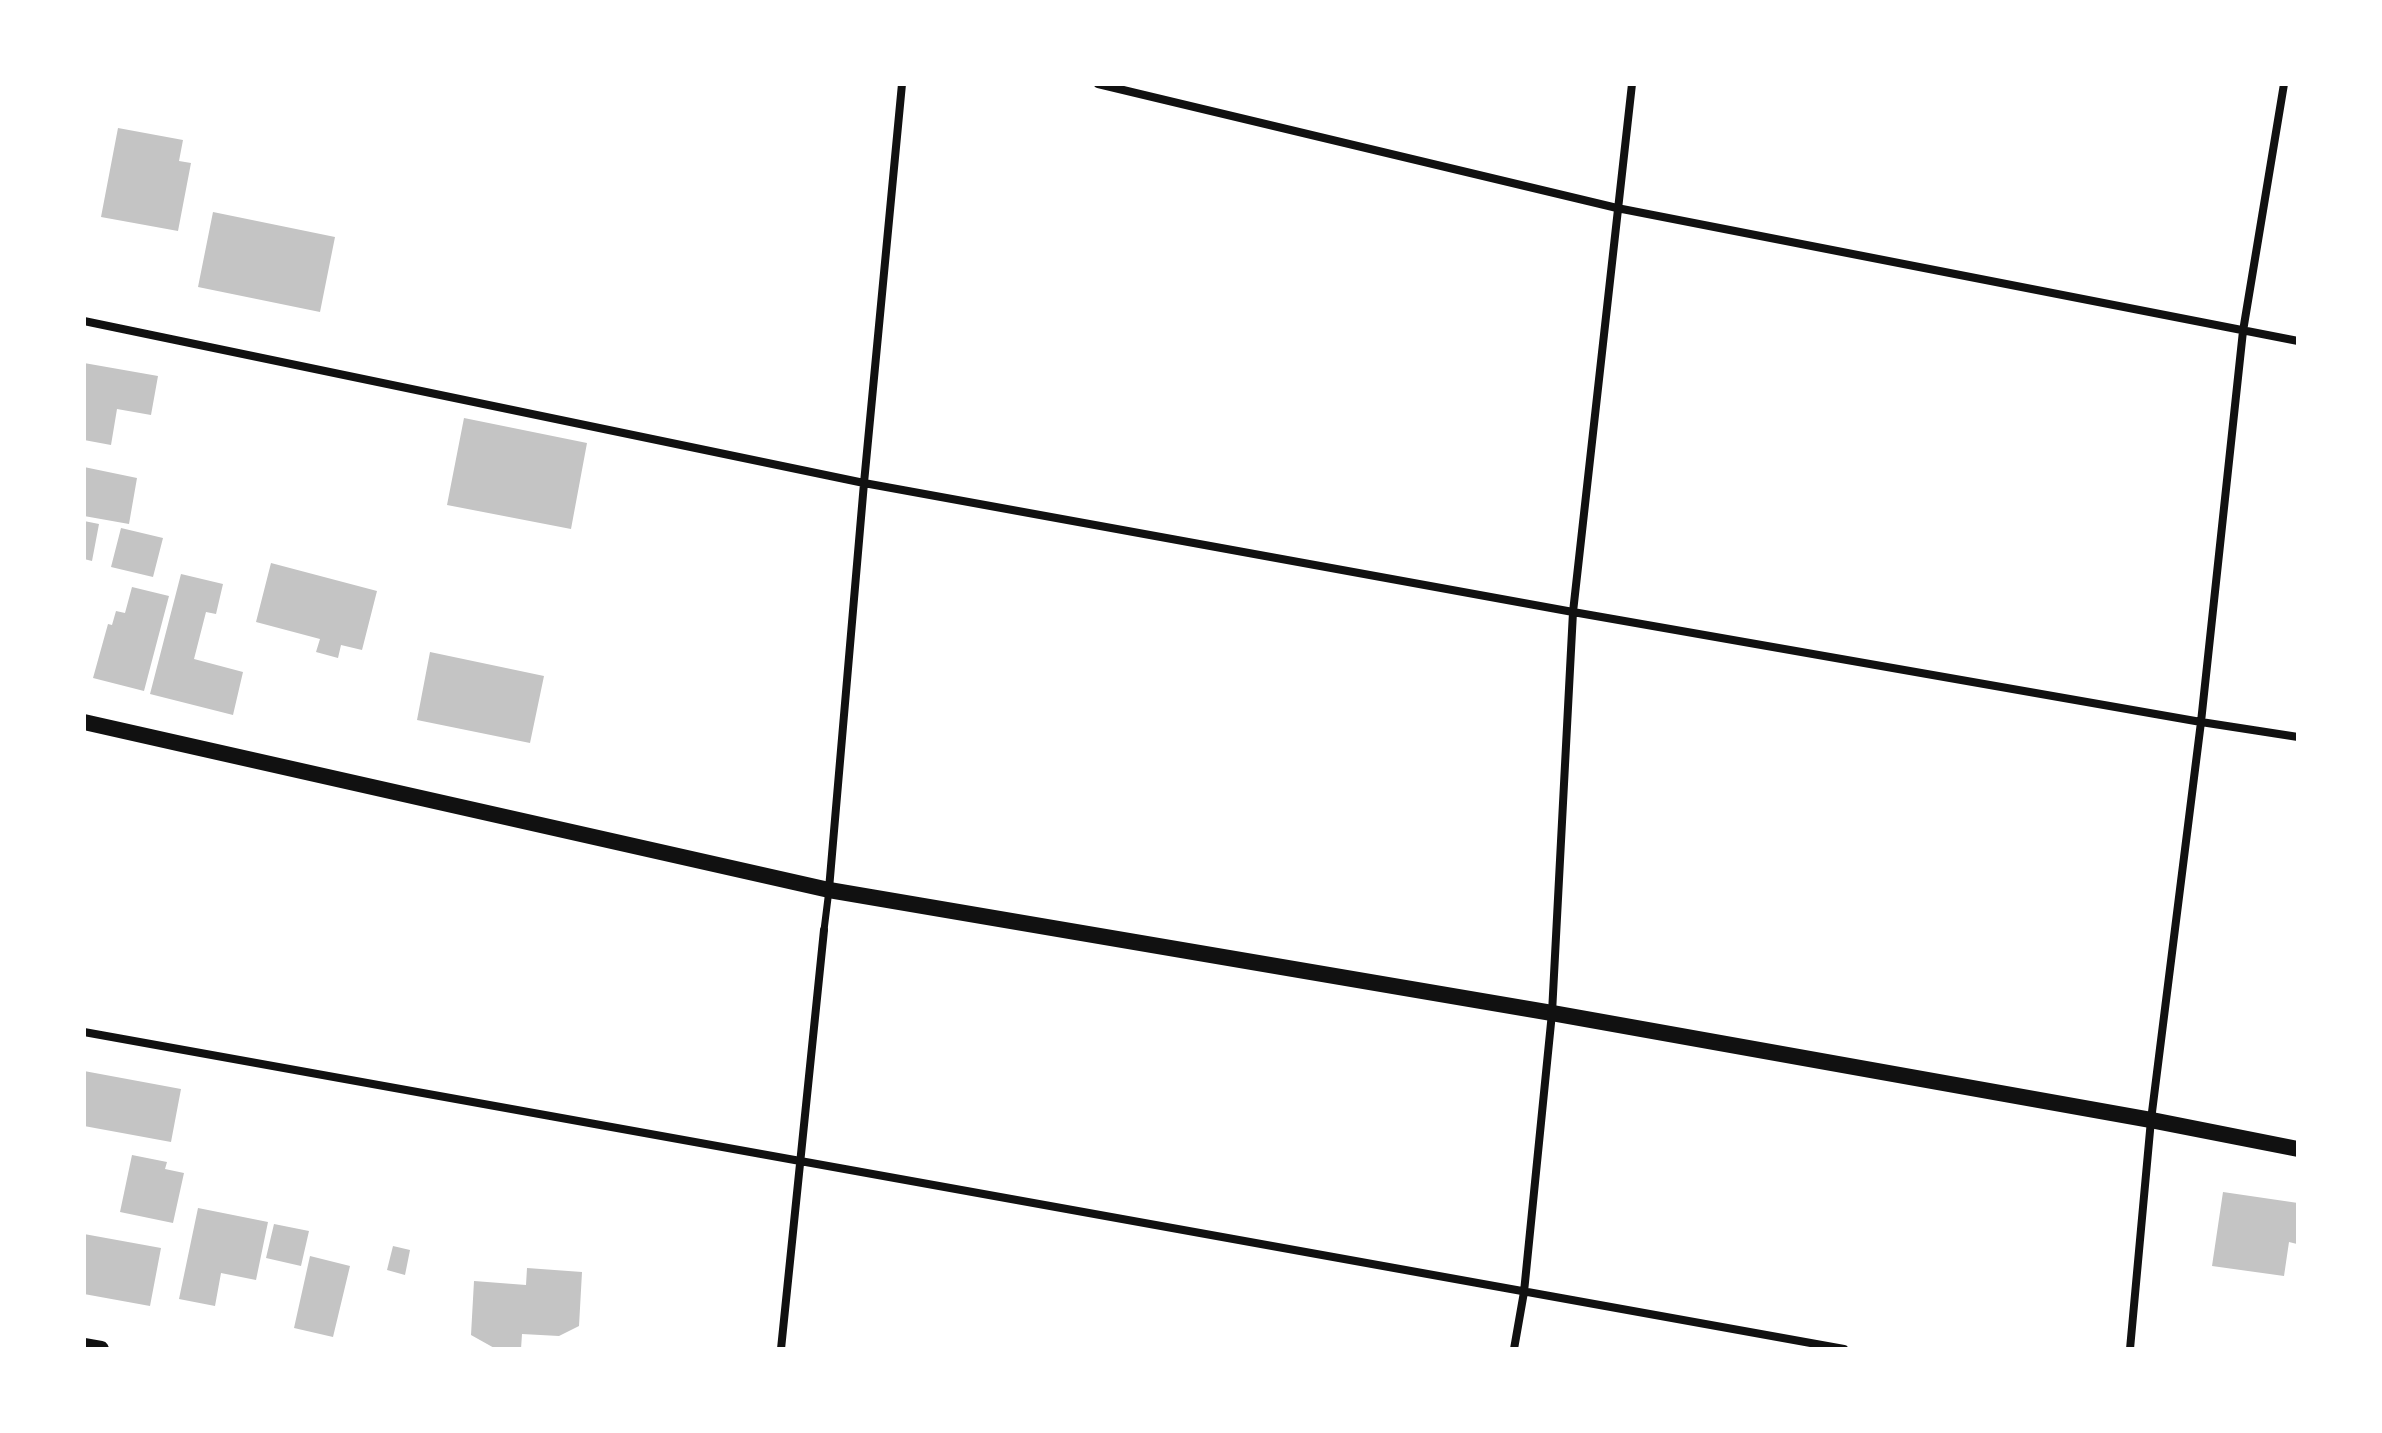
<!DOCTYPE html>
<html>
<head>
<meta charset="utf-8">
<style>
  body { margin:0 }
  #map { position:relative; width:2382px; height:1433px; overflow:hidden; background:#fff; font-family:"Exo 2",sans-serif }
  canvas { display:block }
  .frame { position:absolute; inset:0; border:86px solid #fff; pointer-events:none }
</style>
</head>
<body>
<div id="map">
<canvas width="2382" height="1433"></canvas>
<div class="frame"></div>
</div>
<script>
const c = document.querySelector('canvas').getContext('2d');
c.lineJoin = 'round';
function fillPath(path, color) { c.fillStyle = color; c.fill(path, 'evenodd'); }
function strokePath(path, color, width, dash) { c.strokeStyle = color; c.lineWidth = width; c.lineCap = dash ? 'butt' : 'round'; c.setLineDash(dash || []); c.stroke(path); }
fillPath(new Path2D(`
  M118 128 183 140 179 161 191 163 178 231 101 217Z
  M213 212 335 237 320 312 198 287Z
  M84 363 158 376 151 415 117 409 111 445 84 440Z
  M464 418 587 443 571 529 447 505Z
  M84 467 137 478 129 524 84 516Z
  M84 521 99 524 92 561 84 559Z
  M121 528 163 538 153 577 111 567Z
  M271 563 377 591 362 650 341 645 338 658 316 652 320 639 256 622Z
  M181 574 223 584 216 614 206 612 194 659 243 672 233 715 150 694Z
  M132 587 169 596 144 691 93 678 108 624 112 625 116 611 125 613Z
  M430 652 544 676 530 743 417 720Z
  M84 1071 181 1089 171 1142 84 1126Z
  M132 1155 167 1162 165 1169 184 1173 173 1223 120 1212Z
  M2223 1192 2298 1203 2297 1244 2289 1242 2284 1276 2212 1266Z
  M198 1208 268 1222 256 1280 221 1273 215 1306 179 1299Z
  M274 1224 309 1231 301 1266 266 1258Z
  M84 1234 161 1248 150 1306 84 1294Z
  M393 1246 410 1250 405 1275 387 1270Z
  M310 1256 350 1266 333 1337 294 1328Z
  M527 1268 582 1272 579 1326 559 1336 522 1334 521 1349H496L471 1335 474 1281 526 1285Z`), '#c4c4c4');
strokePath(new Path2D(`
  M824 930 829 890`), '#111', 7);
strokePath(new Path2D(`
  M1098 84 1617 208 2298 341
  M84 321 864 483 1573 612 2201 722 2298 737
  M829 889 864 483 902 84
  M84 1032 1844 1349
  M781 1349 824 930
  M1514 1349 1524 1292 1552 1013 1573 612 1632 84
  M2130 1349 2151 1120 2201 722 2243 331 2284 84`), '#111', 8);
strokePath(new Path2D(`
  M84 722 829 890 1552 1013 2151 1120 2298 1149
  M84 1346 101 1349`), '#111', 16);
</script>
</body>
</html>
